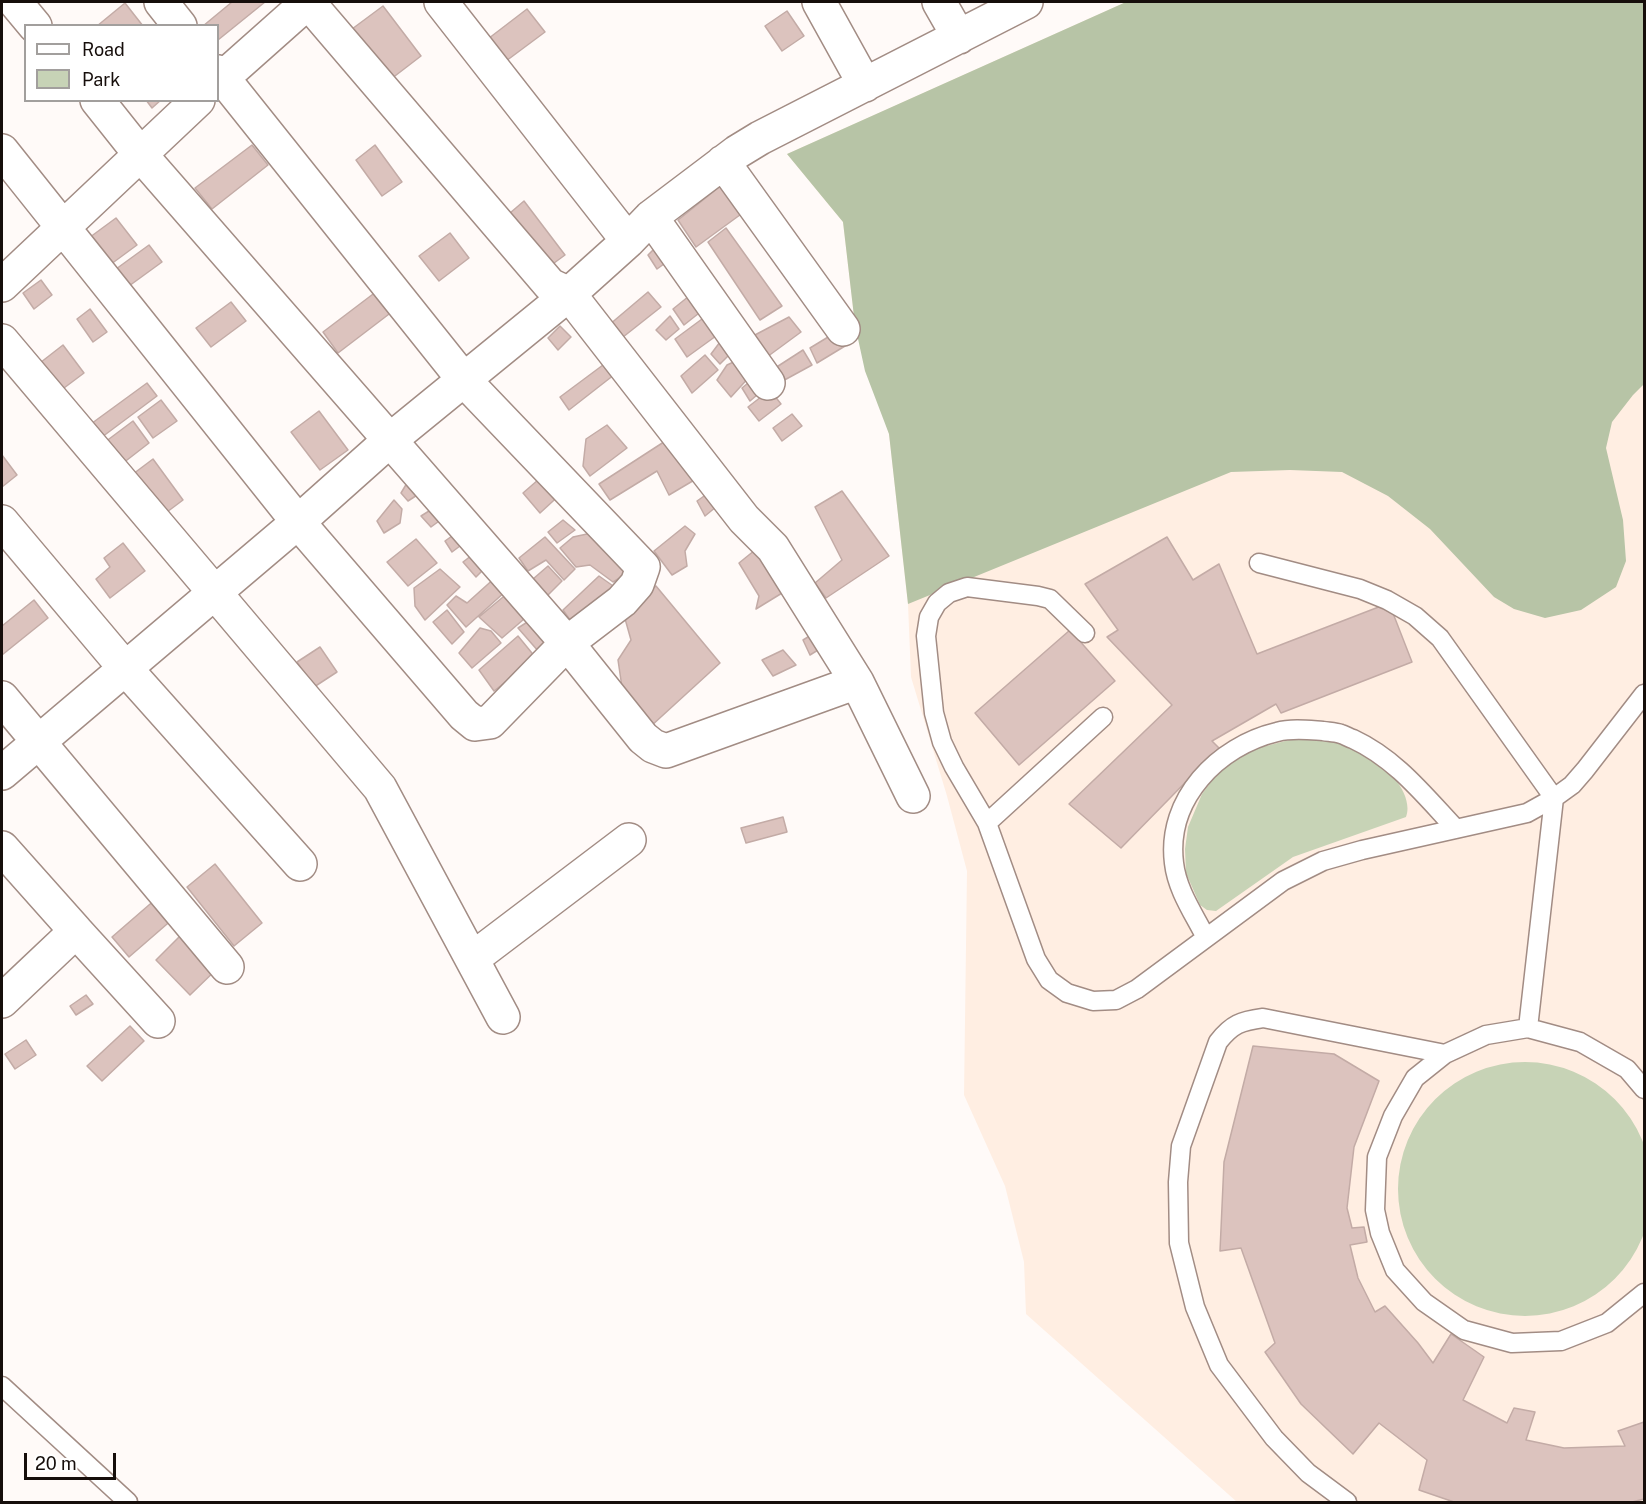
<!DOCTYPE html>
<html>
<head>
<meta charset="utf-8">
<style>
  body { margin:0 }
  #map { position:relative; width:1646px; height:1504px; overflow:hidden; background:#fffaf8; font-family:"Public Sans",sans-serif }
  canvas { display:block }
  .frame { position:absolute; inset:0; border:3px solid #160e0b; pointer-events:none }
  .legend { position:absolute; left:24px; top:24px; width:195px; height:78px; box-sizing:border-box; background:#fff; border:2px solid #a29f9d; margin:0; padding:8px 10px; list-style:none; font-size:18px; color:#160e0b }
  .legend li { display:flex; align-items:center; gap:12px; height:30px }
  .legend b { width:30px; border:2px solid #a29f9d }
  .scale { position:absolute; left:24px; top:1453px; width:92px; height:27px; box-sizing:border-box; border:3px solid #160e0b; border-top:0; padding-left:8px; font-size:18px; line-height:21px; white-space:nowrap; color:#160e0b; -webkit-text-stroke:4px #fff; paint-order:stroke }
</style>
</head>
<body>
<div id="map">
<canvas width="1646" height="1504"></canvas>
<div class="frame"></div>
<ul class="legend">
<li><b style="height:8px;background:#fff"></b>Road</li>
<li><b style="height:16px;background:#c7d3b6"></b>Park</li>
</ul>
<div class="scale">20 m</div>
</div>
<script>
const c = document.querySelector('canvas').getContext('2d');
c.lineJoin = 'round';
function fillPath(path, color) { c.fillStyle = color; c.fill(path, 'evenodd'); }
function strokePath(path, color, width, dash) { c.strokeStyle = color; c.lineWidth = width; c.lineCap = dash ? 'butt' : 'round'; c.setLineDash(dash || []); c.stroke(path); }
fillPath(new Path2D(`
  M1126 2H1644V1502H1237L1026 1314 1024 1262 1005 1186 964 1095 967 871 947 796 911 677 908 604 889 434 855 325 843 222 787 154Z`), '#ffeee2');
fillPath(new Path2D(`
  M1293 739C1305 740 1319 738 1331 741 1342 744 1360 751 1370 757 1388 767 1414 795 1406 817L1293 857 1216 911 1207 910 1200 905 1186 873 1185 849 1188 827 1202 794 1221 768 1251 750Z
  M1398 1189a127 127 0 1 1 254 0a127 127 0 1 1-254 0Z`), '#c7d3b6');
fillPath(new Path2D(`
  M1126 2H1644V384L1633 395 1612 422 1606 448 1623 520 1626 561 1616 587 1581 610 1545 618 1514 609 1494 597 1430 529 1388 496 1342 472 1290 470 1231 472 908 604 889 434 865 371 855 325 843 222 787 154Z`), '#b7c4a6');
const building = new Path2D(`
  M232 2H265L218 40V26H203Z
  M125 3 143 26H97Z
  M383 6 421 56 391 79 352 29Z
  M527 9 545 32 498 67 480 45Z
  M787 11 804 36 782 51 765 26Z
  M146 100H161L152 108Z
  M252 145 268 165 212 209 195 188Z
  M375 145 402 182 382 196 356 160Z
  M723 184 744 212 696 247 678 220Z
  M524 201 565 255 550 266 510 213Z
  M116 218 137 245 103 270 82 243Z
  M726 228 782 306 760 320 708 242Z
  M450 233 469 258 439 281 419 256Z
  M659 244 671 259 657 269 648 255Z
  M149 245 162 262 118 294 105 277Z
  M41 280 52 295 34 309 23 293Z
  M381 288 397 308 338 353 323 332Z
  M648 292 661 307 618 341 609 325Z
  M694 292 708 306 684 325 673 309Z
  M231 302 246 321 211 347 196 328Z
  M90 309 107 332 93 342 77 319Z
  M670 316 679 329 666 340 656 330Z
  M789 317 801 332 767 357 753 336Z
  M702 319 716 336 687 357 675 339Z
  M560 326 571 337 558 350 548 338Z
  M838 331 850 343 817 363 810 348Z
  M726 334 729 355 720 364 711 354Z
  M63 345 84 373 56 394 36 366Z
  M803 350 812 365 779 383 772 370Z
  M705 355 718 370 692 393 681 376Z
  M740 359 752 374 731 397 717 380 727 365Z
  M607 362 619 371 569 410 560 397Z
  M754 378 764 389 750 401 742 388Z
  M147 383 157 396 94 443 84 429Z
  M770 390 781 404 759 421 748 407Z
  M161 400 177 421 153 438 138 417Z
  M319 411 348 450 320 470 291 432Z
  M792 414 802 426 782 441 773 428Z
  M133 421 149 443 118 467 101 445Z
  M607 425 627 448 590 476 583 466 586 439Z
  M670 438 696 479 669 495 657 471 610 500 599 484Z
  M2 455 17 475 2 487Z
  M153 459 183 500 159 518 129 477Z
  M546 473 564 491 540 513 523 493Z
  M410 478 425 490 408 501 401 493Z
  M714 489 722 502 705 516 697 501Z
  M842 491 889 556 826 598 815 583 842 560 815 507Z
  M394 500 402 509 400 523 384 533 377 521Z
  M437 506 446 516 431 527 421 516Z
  M563 520 575 530 557 543 548 532Z
  M685 526 695 534 685 551 687 566 672 575 654 551Z
  M459 531 468 540 452 552 445 541Z
  M601 531 633 570 613 582 590 565 576 567 560 548 573 537Z
  M545 537 575 569 564 580 546 560 528 571 519 558Z
  M1167 537 1193 580 1219 564 1257 654 1389 603 1412 662 1281 713 1276 704 1212 741 1219 748 1121 848 1069 804 1172 705 1107 637 1118 630 1085 584Z
  M416 539 437 563 408 586 387 562Z
  M123 543 145 571 110 598 96 579 110 567 104 558Z
  M755 550 787 590 756 609 759 596 739 563Z
  M476 552 488 565 476 577 463 562Z
  M548 566 562 581 547 596 533 579Z
  M440 569 460 587 425 620 415 606 414 588Z
  M497 576 506 591 466 627 447 605 456 596 467 603Z
  M599 576 616 588 573 624 563 610Z
  M656 586 720 663 650 727 623 694 618 660 631 640 622 608Z
  M509 592 531 613 502 638 479 617Z
  M34 600 48 618 2 655V626Z
  M447 610 464 632 452 644 433 622Z
  M532 619 551 642 539 652 518 628Z
  M480 628 491 631 501 643 472 668 459 653Z
  M1070 630 1115 681 1019 765 975 713Z
  M816 632 826 645 810 655 803 640Z
  M518 636 536 658 494 691 479 670Z
  M320 647 337 672 314 687 297 662Z
  M783 650 796 665 773 676 762 660Z
  M783 817 787 832 746 843 741 828Z
  M215 864 262 923 234 946 187 887Z
  M157 898 174 918 129 957 112 937Z
  M187 929 222 964 190 995 156 960Z
  M86 995 93 1004 76 1015 70 1006Z
  M130 1026 144 1041 102 1081 87 1066Z
  M26 1040 36 1055 15 1069 5 1054Z
  M1253 1046 1334 1054 1379 1081 1354 1147 1347 1208 1352 1228 1364 1227 1367 1242 1350 1245 1358 1278 1375 1312 1385 1306 1418 1343 1433 1363 1451 1334 1484 1357 1463 1400 1507 1423 1514 1408 1535 1412 1526 1440 1564 1448 1625 1446 1618 1431 1644 1422V1499L1632 1502H1454L1419 1490 1427 1460 1379 1423 1353 1454 1301 1404 1265 1352 1275 1343 1241 1248 1220 1251 1224 1162Z`);
fillPath(building, '#dcc3be');
strokePath(building, '#c3aba6', 1.5);
const lane = new Path2D(`
  M1259 563 1360 589 1387 600 1415 616 1440 638 1554 798 1528 1028
  M1085 633 1050 599 1038 596 967 587 949 593 937 603 929 617 926 636 934 713 942 742 954 767 987 823 1036 959 1049 980 1067 993 1093 1001 1116 1000 1137 989 1283 881 1323 861 1362 850 1527 813 1554 798 1572 785 1585 770 1644 694
  M987 823 1103 717
  M1206 938C1194 914 1177 890 1174 863 1166 799 1218 746 1277 732 1292 728 1308 730 1323 731 1329 732 1335 732 1341 734 1345 735 1349 738 1353 739 1396 759 1424 795 1456 829
  M1644 1089 1627 1069 1580 1042 1528 1028 1486 1035 1445 1054 1415 1078 1393 1116 1377 1157 1375 1210 1380 1233 1395 1270 1424 1302 1464 1330 1512 1343 1561 1341 1607 1323 1644 1293
  M2 1386 128 1502
  M1347 1502 1308 1473 1274 1438 1219 1365 1195 1307 1179 1243 1178 1182 1181 1146 1218 1042C1232 1024 1241 1021 1263 1018L1445 1054`);
const street = new Path2D(`
  M15 2 35 26
  M161 2 180 26
  M441 2 628 241
  M819 2 865 85
  M939 2 959 37
  M218 82 308 2
  M97 100 140 154 567 643 643 738 653 746 666 751 857 682 773 548 744 519 569 294 550 285 308 2
  M2 151 298 522 464 715 475 724 490 722 567 643 622 601 637 584 643 567 464 380 218 72
  M723 162 843 329
  M651 217 768 383
  M2 285 198 100
  M2 341 380 788 503 1017
  M2 522 125 668 300 864
  M857 682 913 796
  M2 698 227 967
  M2 773 298 522 390 440 569 294 628 241 651 217 737 152 760 138 1026 2
  M2 848 76 931 2 1001
  M76 931 158 1021
  M472 959 629 840`);
strokePath(lane, '#a28c84', 21);
strokePath(street, '#a28c84', 36);
strokePath(lane, '#fff', 18);
strokePath(street, '#fff', 33);
</script>
</body>
</html>
